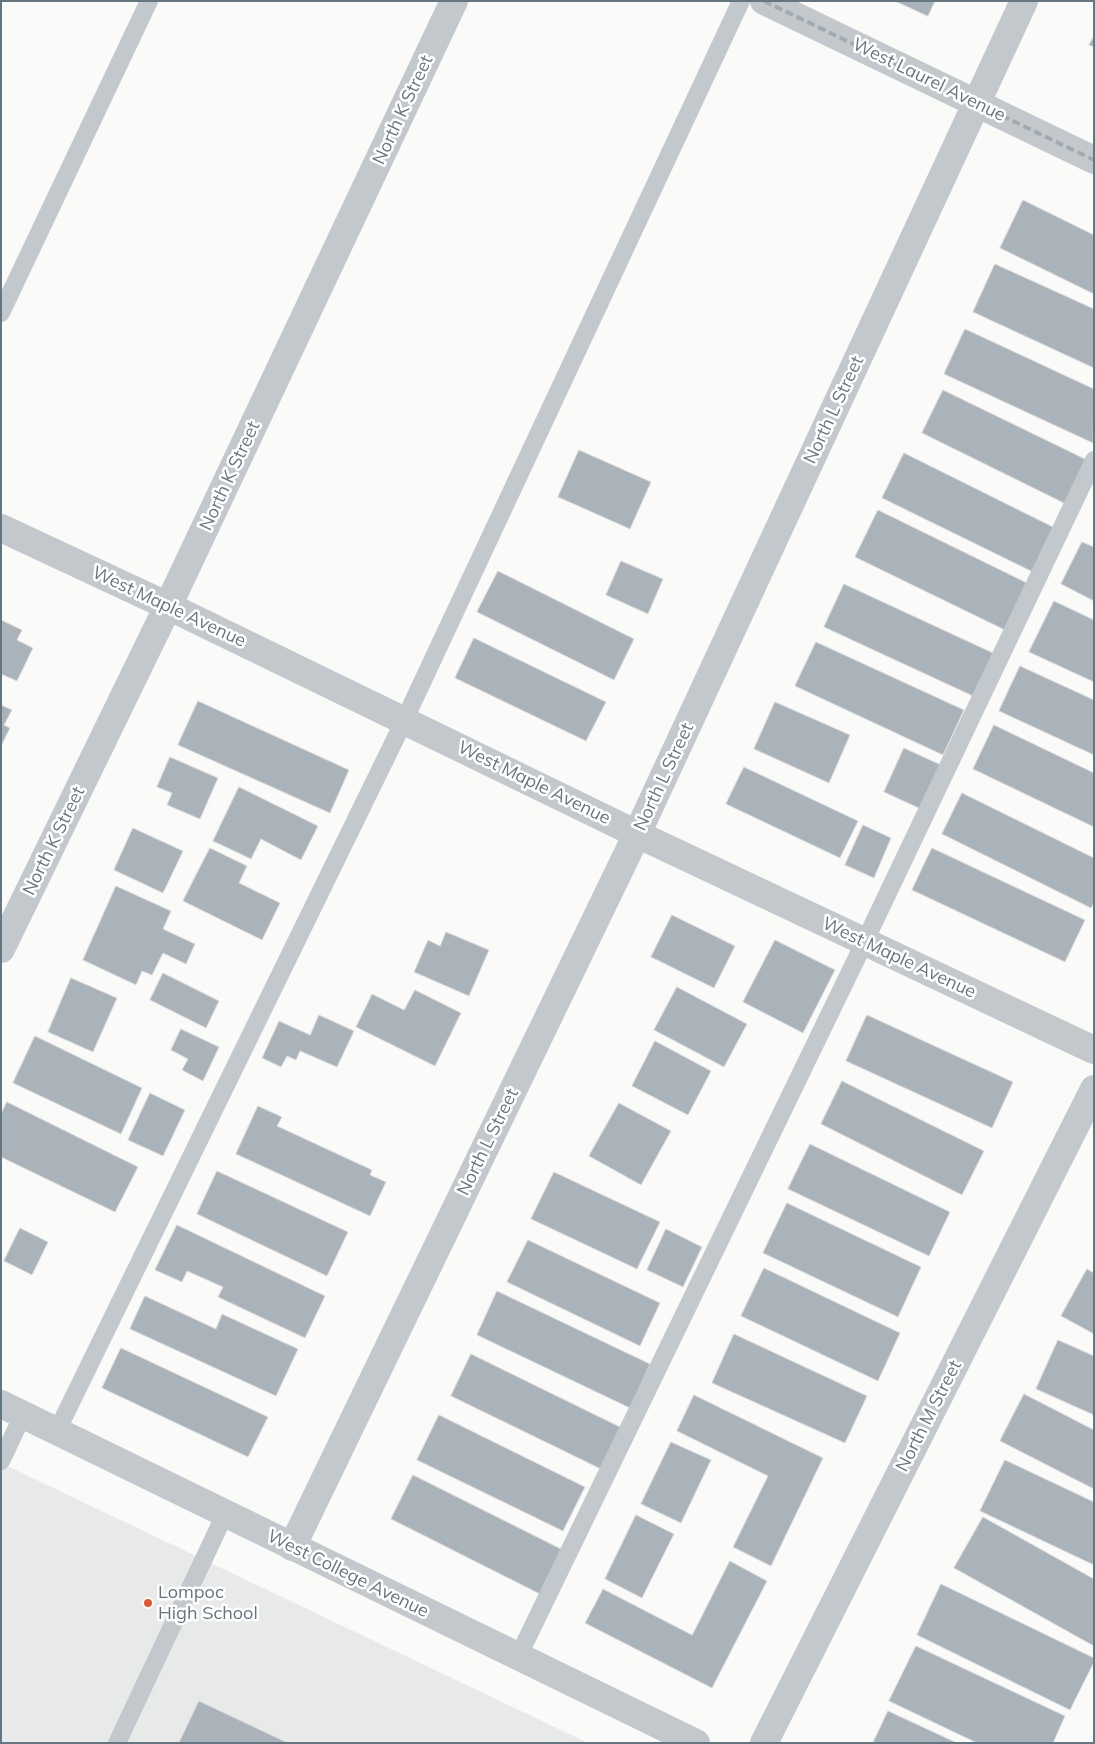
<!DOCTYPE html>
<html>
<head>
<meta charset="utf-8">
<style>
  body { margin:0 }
  #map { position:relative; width:1095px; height:1744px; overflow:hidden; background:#fafaf8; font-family:Mulish,sans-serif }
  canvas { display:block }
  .frame { position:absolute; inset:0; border:2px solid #657683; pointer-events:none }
</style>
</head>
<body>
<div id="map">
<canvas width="1095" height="1744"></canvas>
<div class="frame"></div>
</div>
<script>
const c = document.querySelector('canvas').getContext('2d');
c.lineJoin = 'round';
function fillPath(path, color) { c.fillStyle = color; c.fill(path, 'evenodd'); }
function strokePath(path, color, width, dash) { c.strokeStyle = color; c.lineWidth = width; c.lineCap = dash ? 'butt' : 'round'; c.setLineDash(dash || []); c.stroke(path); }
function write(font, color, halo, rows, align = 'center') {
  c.font = font + ' Mulish,sans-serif'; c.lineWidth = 5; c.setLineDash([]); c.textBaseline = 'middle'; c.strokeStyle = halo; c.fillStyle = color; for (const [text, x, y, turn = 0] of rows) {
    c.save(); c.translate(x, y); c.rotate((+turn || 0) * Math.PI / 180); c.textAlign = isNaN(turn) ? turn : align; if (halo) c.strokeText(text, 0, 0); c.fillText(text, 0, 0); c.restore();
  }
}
fillPath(new Path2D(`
  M1 1463 588 1743H1Z`), '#e8e9e9');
const building = new Path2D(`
  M895 1H935L928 16Z
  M1094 36V47L1089 45Z
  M1023 200 1094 235V294L1000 248Z
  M995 264 1094 309V368L973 312Z
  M965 329 1094 389 1093 443 944 374Z
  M943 390 1089 461 1068 505 922 433Z
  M579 450 651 482 630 529 558 497Z
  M904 453 1055 528 1033 572 882 498Z
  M878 510 1027 583 1005 630 855 557Z
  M1082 542 1094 547V601L1061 584Z
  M621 561 663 579 648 614 606 595Z
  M498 571 634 639 614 680 477 612Z
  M844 584 993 653 973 696 824 627Z
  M1054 601 1094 620V682L1029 652Z
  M1 620 22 630 17 640 33 648 17 681 1 674Z
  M474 638 606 702 586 741 455 678Z
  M816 642 964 710 943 755 795 686Z
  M1020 666 1094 700V755L999 711Z
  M198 701 349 770 330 813 178 745Z
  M775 702 850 735 829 783 754 749Z
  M1 705 12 710 4 725 10 728 1 746Z
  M994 725 1094 773V827L973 769Z
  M904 748 941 765 921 809 884 792Z
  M170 757 218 778 200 819 167 805 172 793 157 787Z
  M744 767 858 821 840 858 726 804Z
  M239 787 318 826 301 860 261 839 251 859 213 841Z
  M962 793 1094 858V903L1091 908 942 834Z
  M863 825 891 838 874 878 845 865Z
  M133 828 183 851 163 893 114 870Z
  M210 848 247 866 239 883 280 903 262 940 183 901Z
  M932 848 1085 920 1065 962 912 890Z
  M116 886 171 911 163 929 195 944 186 964 163 953 152 975 142 971 136 985 83 960Z
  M672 915 735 946 714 988 651 957Z
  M446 932 489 950 469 996 414 972 428 940 440 946Z
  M775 940 835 970 803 1033 743 1002Z
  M163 973 219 1001 206 1028 150 1000Z
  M71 978 117 998 93 1052 48 1032Z
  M677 987 747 1024 724 1067 654 1030Z
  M415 990 461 1013 435 1066 356 1027 372 994 404 1010Z
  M319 1015 354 1031 337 1067 300 1051 296 1060 287 1056 281 1067 262 1058 279 1021 310 1035Z
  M867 1015 1013 1082 992 1128 846 1061Z
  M181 1029 219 1047 203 1081 182 1070 188 1059 171 1050Z
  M35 1036 142 1088 121 1134 13 1083Z
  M655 1041 711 1071 688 1115 632 1086Z
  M842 1081 984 1151 962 1195 821 1124Z
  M150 1093 185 1110 163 1156 128 1140Z
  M7 1102 138 1167 115 1212 1 1157V1114Z
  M619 1103 671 1131 641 1185 589 1156Z
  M258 1106 282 1117 277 1126 372 1170 370 1175 386 1182 370 1216 236 1154Z
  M810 1144 950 1212 929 1256 788 1189Z
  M217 1171 348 1232 327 1276 197 1214Z
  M554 1172 660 1222 637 1269 531 1219Z
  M787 1203 921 1267 898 1317 763 1253Z
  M177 1225 325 1296 305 1338 218 1297 223 1287 187 1271 182 1282 155 1270Z
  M20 1228 48 1242 32 1275 4 1261Z
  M666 1229 702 1247 683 1287 647 1270Z
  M528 1240 660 1303 640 1346 507 1282Z
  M764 1268 900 1333 878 1381 741 1316Z
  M1087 1269 1094 1273V1334L1061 1316Z
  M497 1291 650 1364 630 1408 477 1335Z
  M145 1296 216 1329 222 1314 298 1349 276 1396 130 1329Z
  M734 1334 867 1396 845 1443 712 1383Z
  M1058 1340 1094 1356V1415L1036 1389Z
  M121 1348 268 1417 248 1457 102 1388Z
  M471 1354 622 1428 601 1469 451 1396Z
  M1024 1394 1094 1430V1489L1000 1441Z
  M694 1395 823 1458 771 1566 733 1547 768 1476 677 1431Z
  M439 1415 585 1487 563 1531 417 1460Z
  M671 1442 711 1460 681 1523 641 1504Z
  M1005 1460 1094 1502V1565L980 1511Z
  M413 1475 563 1550 540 1594 391 1519Z
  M636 1515 674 1534 642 1598 605 1579Z
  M983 1517 1094 1579V1646L954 1568Z
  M730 1561 767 1581 712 1688 585 1623 603 1589 692 1635Z
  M941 1584 1094 1658V1662L1070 1710 917 1635Z
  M916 1646 1065 1716 1053 1743H977L889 1701Z
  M199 1701 288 1743H179Z
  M888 1711 957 1743H873Z`);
fillPath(building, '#aab3b9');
strokePath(building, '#dcdcda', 1);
strokePath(new Path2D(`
  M1 313 149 1
  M57 1431 404 721 741 1
  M1 1461 23 1415
  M518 1657 865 941 1094 460
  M117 1743 225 1514`), '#c3c8cc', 18);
strokePath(new Path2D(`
  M1 528 168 606 637 834 1094 1050
  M1 949 168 606 454 1
  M292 1547 637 834 1024 1
  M764 1743 1094 1089`), '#c3c8cc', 28);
strokePath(new Path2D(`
  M764 1 1094 160
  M1 1404 696 1743`), '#c3c8cc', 28);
strokePath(new Path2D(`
  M764 1 1094 160`), '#a2aab0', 4, [8, 4]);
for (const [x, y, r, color] of [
  [148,1603,5,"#e4572e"]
]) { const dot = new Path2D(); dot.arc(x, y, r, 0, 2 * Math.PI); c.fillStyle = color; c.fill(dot); strokePath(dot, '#fff', 2); }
write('18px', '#657683', '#fff', [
  ["West Laurel Avenue",929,80,26],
  ["North K Street",403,110,-65],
  ["North L Street",834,410,-65],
  ["North K Street",230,476,-65],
  ["West Maple Avenue",169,607,25],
  ["North L Street",664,777,-65],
  ["West Maple Avenue",534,783,26],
  ["North K Street",54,841,-64],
  ["West Maple Avenue",899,958,25],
  ["North L Street",488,1142,-64],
  ["North M Street",929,1416,-63],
  ["West College Avenue",348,1574,26]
]);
write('18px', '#657683', '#fff', [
  ["Lompoc",158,1593],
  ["High School",158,1614]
], 'left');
</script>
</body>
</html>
